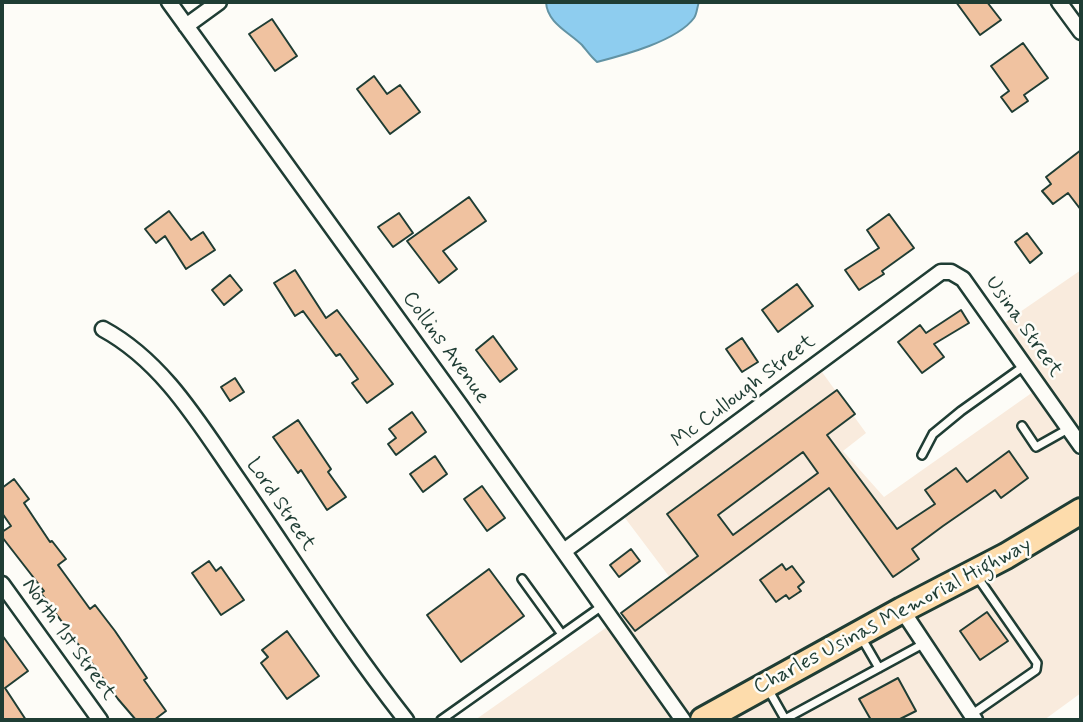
<!DOCTYPE html>
<html>
<head>
<meta charset="utf-8">
<style>
  body { margin:0 }
  #map { position:relative; width:1083px; height:722px; overflow:hidden; background:#fdfcf7; font-family:Mynerve,sans-serif }
  canvas { display:block }
  .frame { position:absolute; inset:0; border:4px solid #1f3d34; pointer-events:none }
</style>
</head>
<body>
<div id="map">
<canvas width="1083" height="722"></canvas>
<div class="frame"></div>
</div>
<script>
const c = document.querySelector('canvas').getContext('2d');
c.lineJoin = 'round';
function fillPath(path, color) { c.fillStyle = color; c.fill(path, 'evenodd'); }
function strokePath(path, color, width, dash) { c.strokeStyle = color; c.lineWidth = width; c.lineCap = dash ? 'butt' : 'round'; c.setLineDash(dash || []); c.stroke(path); }
function write(font, color, halo, rows, align = 'center') {
  c.font = font + ' Mynerve,sans-serif'; c.lineWidth = 5; c.setLineDash([]); c.textBaseline = 'middle'; c.strokeStyle = halo; c.fillStyle = color; for (const [text, x, y, turn = 0] of rows) {
    c.save(); c.translate(x, y); c.rotate((+turn || 0) * Math.PI / 180); c.textAlign = isNaN(turn) ? turn : align; if (halo) c.strokeText(text, 0, 0); c.fillText(text, 0, 0); c.restore();
  }
}
fillPath(new Path2D(`
  M1081 270V432L1004 323Z
  M822 372 866 433 843 451 884 497 1033 392 1081 460V500L1052 519 904 598 690 717 620 618 671 579 625 518Z
  M1081 522V693L1044 720H985L914 614Z
  M900 622 965 720H722Z
  M607 627 673 720H475Z`), '#f9ebdd');
const water = new Path2D(`
  M546 2H699C697 7 697 14 694 18 677 41 624 55 597 62 591 57 587 51 582 45 569 32 547 23 546 2Z`);
fillPath(water, '#8ecdef');
strokePath(water, '#6293a4', 2);
const building = new Path2D(`
  M956 2H987L1001 20 980 35Z
  M272 19 297 56 275 71 249 34Z
  M1023 43 1048 78 1024 95 1028 101 1012 112 1001 97 1009 91 991 66Z
  M374 76 387 94 400 85 420 112 390 134 357 89Z
  M1081 150V210L1068 193 1053 204 1042 191 1051 184 1046 177Z
  M469 197 486 221 443 251 457 269 439 283 407 241Z
  M169 211 191 240 203 232 215 250 186 269 165 236 156 243 145 229Z
  M399 213 413 233 393 247 378 227Z
  M889 214 914 248 882 271 884 274 859 290 845 270 879 248 867 230Z
  M1027 233 1042 253 1030 263 1015 242Z
  M295 270 326 318 337 310 393 384 367 403 352 383 358 379 340 354 336 356 303 311 295 316 274 283Z
  M230 275 242 290 224 305 212 290Z
  M797 284 813 306 778 332 762 310Z
  M961 310 969 323 934 344 944 357 922 373 898 342 920 325 926 333Z
  M493 336 517 369 500 382 476 350Z
  M742 338 758 362 742 372 726 349Z
  M235 378 244 392 230 401 221 387Z
  M837 390 855 414 827 435 897 529 935 504 925 490 956 468 967 482 1009 451 1028 478 1001 498 995 490 943 526 912 549 919 559 893 577 829 488 635 631 621 613 698 556 667 514ZM803 452 818 473 733 535 718 515Z
  M412 412 426 432 396 455 388 444 396 438 389 429Z
  M298 420 331 469 328 472 346 497 327 510 301 470 298 473 273 437Z
  M435 456 447 474 423 492 410 474Z
  M14 479 29 499 24 503 50 542 52 541 66 559 58 565 90 609 95 605 115 631 147 678 144 680 166 711 154 720H136L118 699 41 593 44 591 2 537V532L11 526 2 513V488Z
  M482 486 505 518 487 531 464 499Z
  M631 549 640 561 619 577 610 565Z
  M209 561 216 571 221 567 244 600 221 615 192 573Z
  M782 564 786 570 792 566 804 582 798 587 801 591 789 599 786 595 776 602 760 580Z
  M489 569 524 616 461 662 427 615Z
  M987 612 1008 641 980 660 960 631Z
  M287 631 319 676 287 699 261 663 268 657 262 650Z
  M2 635 28 671 5 688 26 720H2Z
  M898 678 916 711 898 720H871L859 699Z`);
fillPath(building, '#f0c2a0');
strokePath(building, '#1f3d34', 2);
const service = new Path2D(`
  M1022 426 1036 447 1068 429
  M922 455 933 434 961 411 1024 366
  M522 579 561 633
  M861 637 879 668
  M768 689 785 719 923 644
  M971 715 1036 670 1037 663 976 575
  M441 720 602 606`);
const minor = new Path2D(`
  M169 2 460 405 683 720
  M1059 2 1081 32
  M186 26 219 2
  M103 329C164 362 200 425 239 481 294 561 346 644 406 720
  M564 551 941 272H951L963 279 1081 446
  M2 584 100 720
  M902 610 975 720`);
const trunk = new Path2D(`
  M703 720 902 610 1006 556 1081 511`);
strokePath(service, '#1f3d34', 12);
strokePath(minor, '#1f3d34', 19);
strokePath(trunk, '#1f3d34', 30);
strokePath(service, '#fdfcf7', 7);
strokePath(minor, '#fdfcf7', 14);
strokePath(trunk, '#fddcac', 24);
write('21px', '#1f3d34', '#fdfcf7', [
  ["Usina Street",1023,327,55],
  ["Collins Avenue",445,348,54],
  ["Mc Cullough Street",744,392,-37],
  ["Lord Street",280,505,56],
  ["Charles Usinas Memorial Highway",893,617,-28],
  ["North 1st Street",68,640,54]
]);
</script>
</body>
</html>
